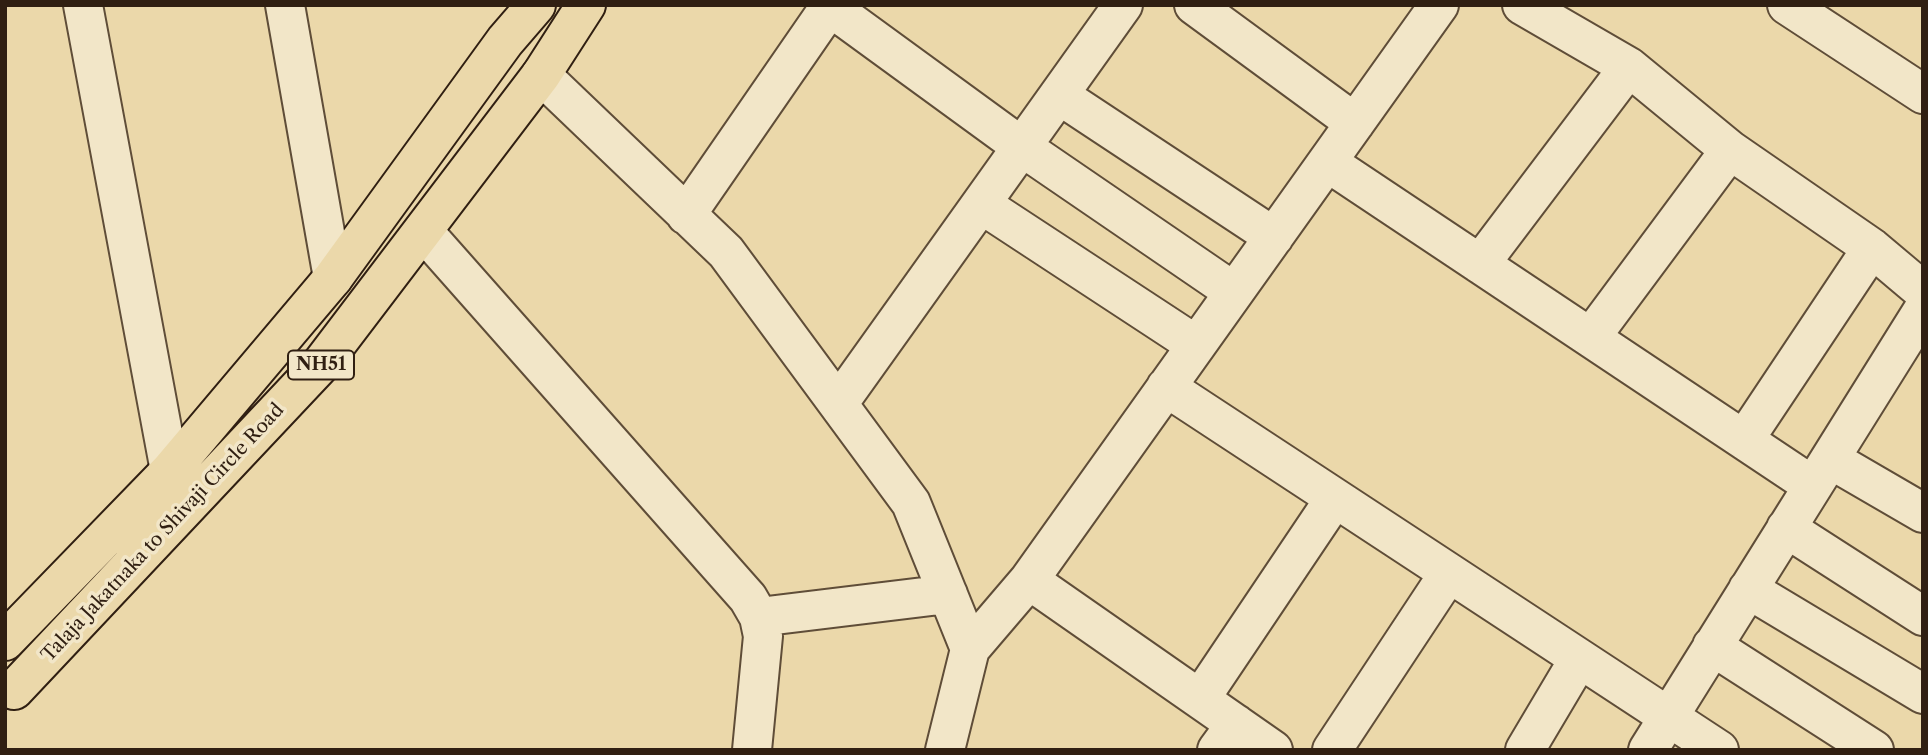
<!DOCTYPE html>
<html>
<head>
<meta charset="utf-8">
<style>
  body { margin:0 }
  #map { position:relative; width:1928px; height:755px; overflow:hidden; background:#ebd8aa; font-family:"Libre Caslon Text",serif }
  canvas { display:block }
  .frame { position:absolute; inset:0; border:7px solid #301f12; pointer-events:none }
</style>
</head>
<body>
<div id="map">
<canvas width="1928" height="755"></canvas>
<div class="frame"></div>
</div>
<script>
const c = document.querySelector('canvas').getContext('2d');
c.lineJoin = 'round';
function strokePath(path, color, width, dash) { c.strokeStyle = color; c.lineWidth = width; c.lineCap = dash ? 'butt' : 'round'; c.setLineDash(dash || []); c.stroke(path); }
function write(font, color, halo, rows, align = 'center') {
  c.font = font + ' "Libre Caslon Text",serif'; c.lineWidth = 7; c.setLineDash([]); c.textBaseline = 'middle'; c.strokeStyle = halo; c.fillStyle = color; for (const [text, x, y, turn = 0] of rows) {
    c.save(); c.translate(x, y); c.rotate((+turn || 0) * Math.PI / 180); c.textAlign = isNaN(turn) ? turn : align; if (halo) c.strokeText(text, 0, 0); c.fillText(text, 0, 0); c.restore();
  }
}
const minor = new Path2D(`
  M83 5 170 471
  M285 5 333 278
  M1194 5 1355 123
  M1522 5 1629 67 1730 150 1872 248 1923 291
  M1787 5 1923 94
  M830 7 1022 147 1234 292
  M541 75 726 252 911 503 970 649 945 750
  M1059 95 1274 237
  M1327 162 1813 486
  M981 204 1196 345
  M686 215 831 5
  M423 231 748 598 759 617 763 636 752 750
  M1480 264 1629 67
  M1591 337 1730 150
  M1166 387 1719 750
  M838 404 1123 5
  M1744 440 1872 248
  M1830 459 1923 513
  M1786 528 1923 616
  M1029 580 1273 750
  M1748 589 1923 694
  M759 617 948 594
  M1712 646 1874 750
  M970 649 1029 580 1439 5
  M1200 699 1335 498
  M1217 750 1236 724
  M1332 750 1449 573
  M1525 750 1579 659
  M1648 750 1923 310`);
const highway = new Path2D(`
  M5 641 170 471 333 278 505 41 536 5
  M14 690 322 363 541 75 586 5`);
strokePath(minor, '#5f4d38', 42);
strokePath(highway, '#301f12', 42);
strokePath(minor, '#f2e6c8', 38);
strokePath(highway, '#ebd8aa', 38);
for (const [x, y, w] of [
  [321,365,66]
]) { const box = new Path2D(); box.roundRect(x - w / 2, y - 14.5, w, 29, 5); c.fillStyle = '#f2e6c8'; c.fill(box); strokePath(box, '#301f12', 2); }
write('bold 18px', '#301f12', null, [
  ["NH51",321,365]
]);
write('19px', '#301f12', '#f2e6c8', [
  ["Talaja Jakatnaka to Shivaji Circle Road",163,533,-47]
]);
</script>
</body>
</html>
